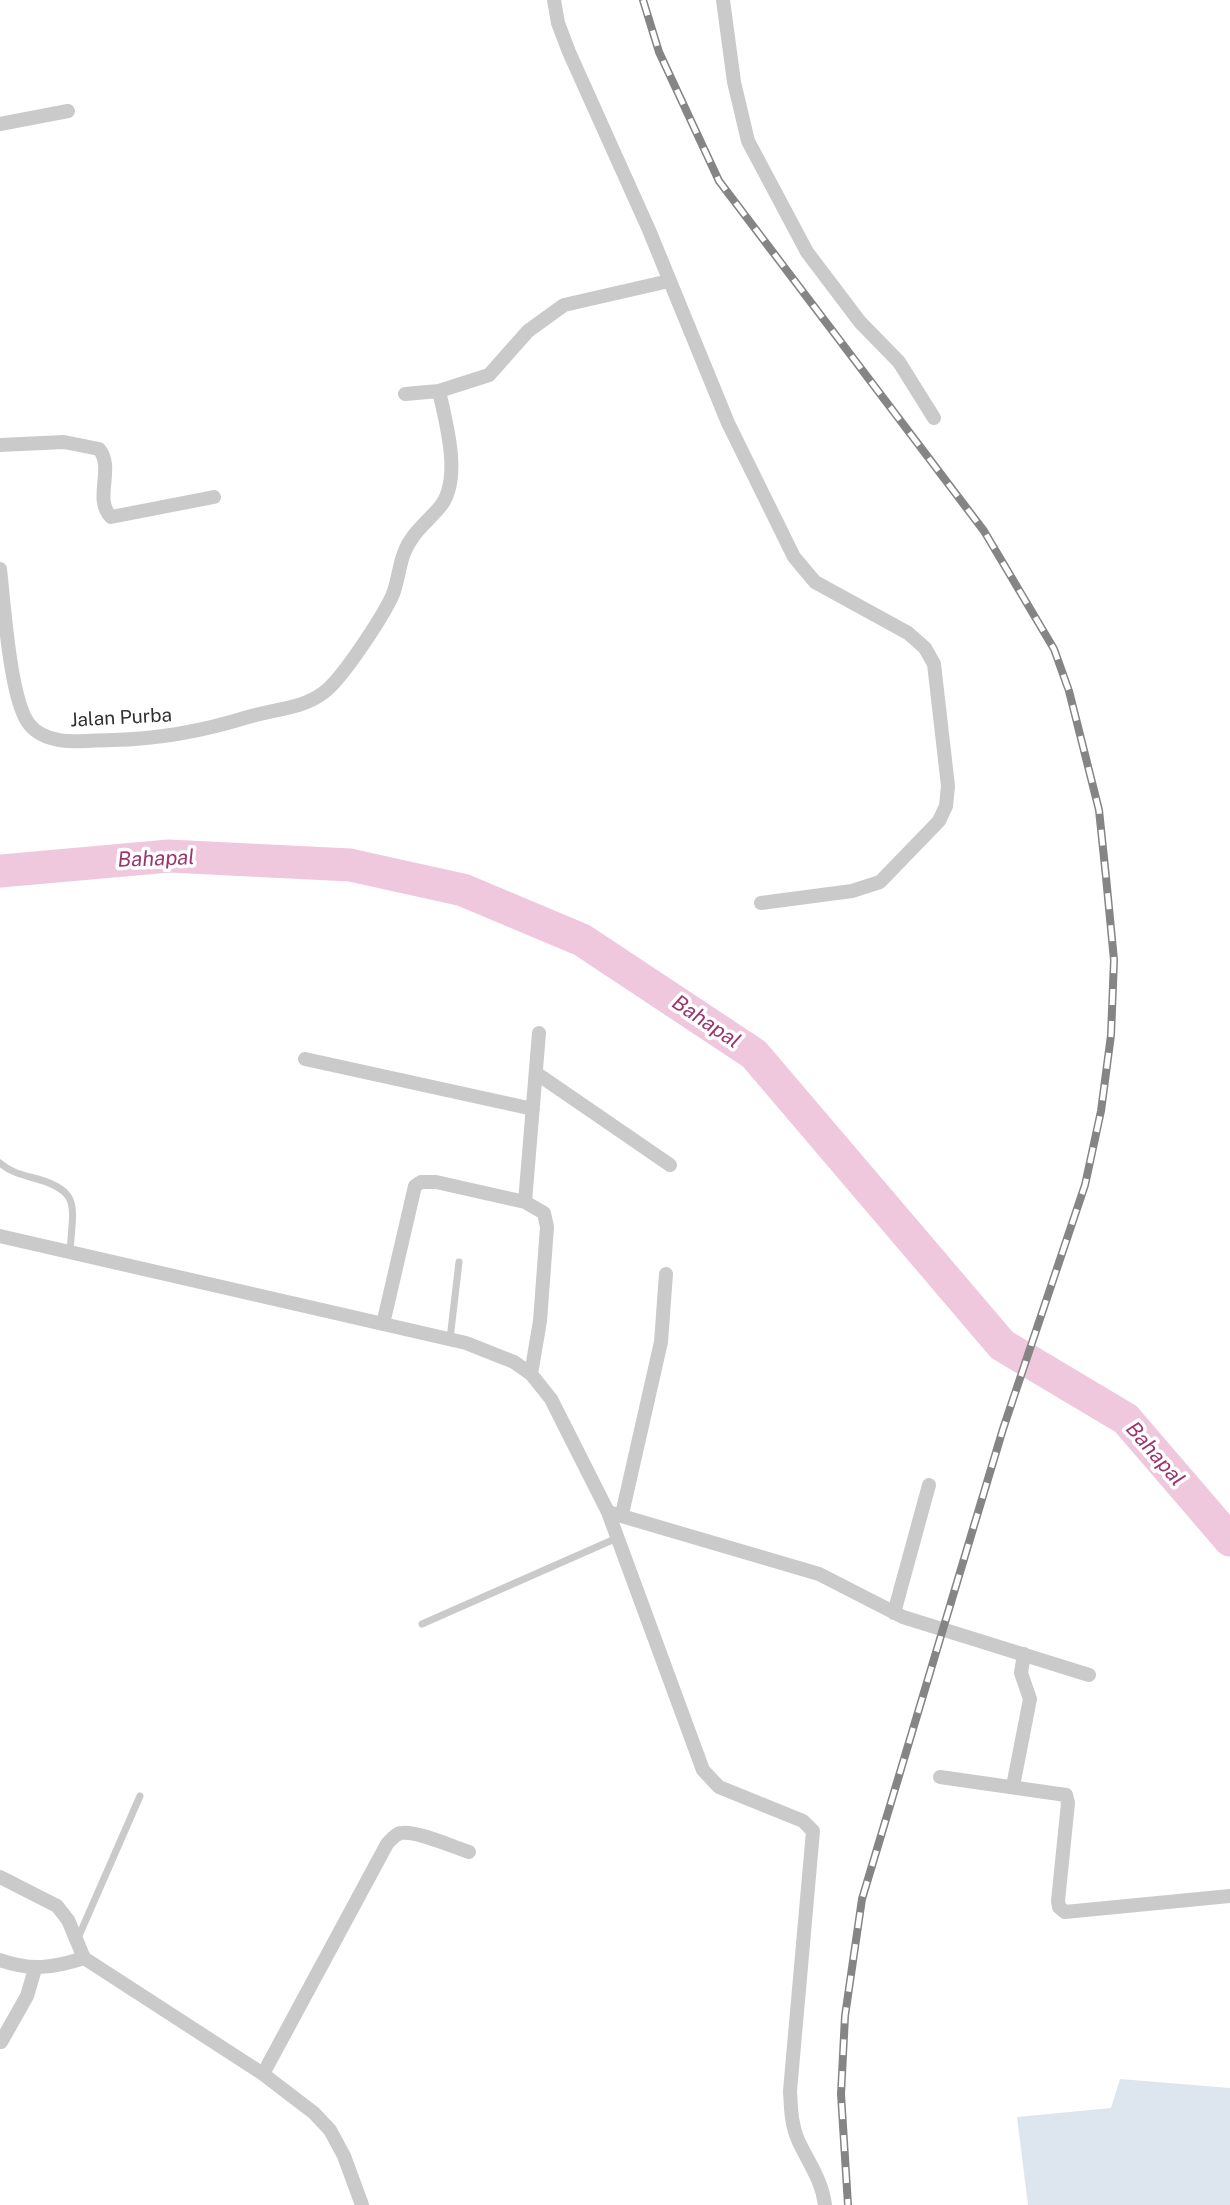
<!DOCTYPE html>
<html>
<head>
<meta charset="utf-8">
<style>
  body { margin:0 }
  canvas { display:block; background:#fff }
</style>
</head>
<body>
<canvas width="1230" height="2205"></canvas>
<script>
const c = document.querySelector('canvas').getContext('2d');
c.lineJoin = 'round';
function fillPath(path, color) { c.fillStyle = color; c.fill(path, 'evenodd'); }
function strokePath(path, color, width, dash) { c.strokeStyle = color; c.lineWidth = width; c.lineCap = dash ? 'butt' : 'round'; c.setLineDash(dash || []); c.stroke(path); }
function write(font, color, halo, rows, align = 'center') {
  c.font = font + ' "Public Sans",sans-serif'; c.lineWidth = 7; c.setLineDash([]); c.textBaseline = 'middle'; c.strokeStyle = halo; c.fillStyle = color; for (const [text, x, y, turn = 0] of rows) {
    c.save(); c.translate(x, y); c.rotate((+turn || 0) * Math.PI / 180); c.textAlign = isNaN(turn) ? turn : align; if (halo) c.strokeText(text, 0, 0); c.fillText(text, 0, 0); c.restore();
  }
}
fillPath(new Path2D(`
  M1120 2079 1230 2088V2205H1028L1017 2117 1111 2108Z`), '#dde6ee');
strokePath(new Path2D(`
  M0 871 169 856 350 865 463 890 582 940 754 1054 1002 1345 1126 1419 1230 1540`), '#f0c8de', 33);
strokePath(new Path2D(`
  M0 1163C9 1171 19 1174 30 1177 82 1190 73 1204 70 1252
  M450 1339 459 1262
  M422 1624 617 1538
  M78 1938 140 1796`), '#cacaca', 7);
strokePath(new Path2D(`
  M554 0 558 23 569 52 649 230 728 423 794 557 815 582 908 633 925 648 934 664 948 786 946 806 939 821 880 882 852 891 761 903
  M723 0 734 82 748 141 807 252 860 322 899 362 934 418
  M0 124 68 111
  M405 394 439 391 489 375 528 331 564 305 669 281
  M0 445 64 442 99 449C115 468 93 499 111 517L214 497
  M0 569C4 603 10 700 29 724 48 748 86 740 113 740 161 739 203 731 248 717 273 709 302 709 323 693 341 681 384 615 393 594 398 581 399 566 404 553 411 534 426 523 439 508 463 481 446 423 439 391
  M305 1059 533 1109
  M536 1073 670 1165
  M525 1202 544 1213 547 1227 540 1321 531 1374
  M0 1236 466 1343 514 1362 531 1374 551 1399 608 1512 703 1770 719 1787 803 1821 813 1831 790 2091C791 2108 791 2124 798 2140 808 2162 822 2180 825 2205
  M383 1324 415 1186 421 1182H436L525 1202 539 1033
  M608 1512 819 1574 903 1617 1089 1675
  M622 1514 661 1342 666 1274
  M894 1613 929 1485
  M940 1777 1066 1795 1068 1803 1058 1901 1059 1907 1065 1912 1230 1896
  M1013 1786 1030 1699 1021 1673 1024 1654
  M0 1877 57 1906 68 1920 84 1958 263 2074 314 2113 330 2130 344 2156 362 2205
  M0 1960C31 1971 53 1968 84 1958
  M1 2042 27 1996 35 1969
  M263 2074 387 1844C391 1840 395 1834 401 1833 416 1830 453 1847 469 1852`), '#cacaca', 14);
const rail = new Path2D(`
  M643 0 659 52 719 181 984 531 1054 649 1069 691 1099 810 1106 877 1114 960 1111 1035 1101 1111 1085 1185 1003 1429 862 1899 845 2016 841 2094 848 2205`);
strokePath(rail, '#858585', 8);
strokePath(rail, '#fff', 5, [16]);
write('19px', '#303030', '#fff', [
  ["Jalan Purba",121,718,-3]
]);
write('italic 21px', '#9b356f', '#fff', [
  ["Bahapal",156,859,-2],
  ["Bahapal",706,1022,34],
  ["Bahapal",1155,1454,49]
]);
</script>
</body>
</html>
